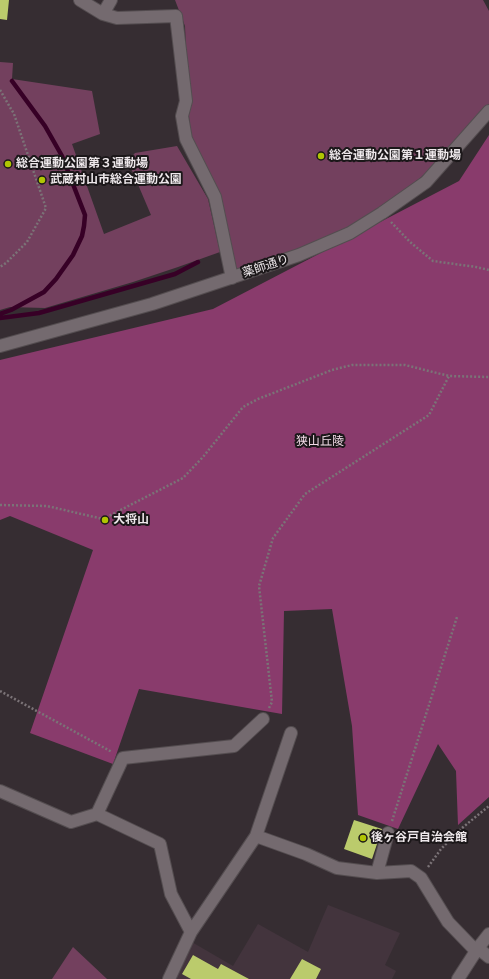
<!DOCTYPE html>
<html>
<head>
<meta charset="utf-8">
<style>
  body { margin:0 }
  canvas { display:block; background:#362d32 }
</style>
</head>
<body>
<canvas width="489" height="979"></canvas>
<script>
const c = document.querySelector('canvas').getContext('2d');
c.lineJoin = 'round';
function fillPath(path, color) { c.fillStyle = color; c.fill(path, 'evenodd'); }
function strokePath(path, color, width, dash) { c.strokeStyle = color; c.lineWidth = width; c.lineCap = dash ? 'butt' : 'round'; c.setLineDash(dash || []); c.stroke(path); }
function write(font, color, halo, rows, align = 'center') {
  c.font = font + ' "Source Sans 3","Noto Sans JP",sans-serif'; c.lineWidth = 4; c.setLineDash([]); c.textBaseline = 'middle'; c.strokeStyle = halo; c.fillStyle = color; for (const [text, x, y, turn = 0] of rows) {
    c.save(); c.translate(x, y); c.rotate((+turn || 0) * Math.PI / 180); c.textAlign = isNaN(turn) ? turn : align; if (halo) c.strokeText(text, 0, 0); c.fillText(text, 0, 0); c.restore();
  }
}
fillPath(new Path2D(`
  M328 905 400 933 385 965 396 971 392 979H172L190 941 233 966 258 924 308 952Z`), '#43343d');
fillPath(new Path2D(`
  M175 0H483L489 11V110L425 174 358 228 297 259 236 283 220 198 190 138 185 26Z
  M0 62 13 63 12 79 92 91 100 134 72 144 104 234 151 215 128 161 135 153 177 146 208 199 220 252 178 267 133 282 45 308 10 307 0 310Z
  M73 947 107 979H52Z`), '#73405e');
fillPath(new Path2D(`
  M489 135V797L458 825 456 771 438 744 398 829 358 815 352 726 332 609 284 611 282 714 139 689 113 764 30 733 93 550 10 516 0 520V360L213 309 459 181Z`), '#893b6c');
strokePath(new Path2D(`
  M0 314 11 310 44 292 56 279 73 255 82 236 84 226 85 215 62 156 45 126 12 81
  M0 318 39 313 175 274 198 262`), '#370026', 4.5);
fillPath(new Path2D(`
  M0 0H9L7 20 0 19Z
  M354 820 382 829 372 859 344 849Z
  M193 955 218 969 221 964 249 979H191L182 974Z
  M302 959 321 969 316 979H290Z`), '#bbcb6c');
const minor = new Path2D(`
  M80 0 103 14 117 18 176 16 186 101 182 116 186 139 215 197 232 278
  M103 14 111 0
  M0 346 152 304 299 255 350 233 382 213 426 182 489 111
  M0 791 71 822 97 814 160 844 171 894 191 932
  M97 814 123 758 234 746 263 719
  M256 836 306 854 337 868 377 873 411 871 421 878 448 922 476 951
  M377 873 388 833
  M478 948 489 957
  M169 979 191 932 256 836 291 733
  M458 979 478 948 489 934`);
strokePath(minor, '#544d50', 14);
strokePath(new Path2D(`
  M0 90 14 114 46 208 27 242 6 263 0 267
  M391 222 410 242 433 261 476 267 489 270
  M0 505 47 506 103 519 183 478 203 457 243 407 258 399 332 370 352 365H405L449 376 489 377
  M0 691 112 752
  M269 708 272 702 259 586 273 538 305 494 429 415 449 376
  M392 821 457 617
  M428 867 441 849 462 828 489 806`), '#7b7377', 2.5, [2, 2]);
strokePath(minor, '#746a6f', 12);
for (const [x, y, r, color] of [
  [321,156,4,"#b0c503"],
  [8,164,4,"#b0c503"],
  [42,180,4,"#b0c503"],
  [105,520,4,"#b0c503"],
  [363,838,4,"#b0c503"]
]) { const dot = new Path2D(); dot.arc(x, y, r, 0, 2 * Math.PI); c.fillStyle = color; c.fill(dot); strokePath(dot, '#1b1719', 1.5); }
write('bold 12px', '#eee8eb', '#1b1719', [
  ["総合運動公園第１運動場",329,156],
  ["総合運動公園第３運動場",16,164],
  ["武蔵村山市総合運動公園",50,180],
  ["大将山",113,520],
  ["後ヶ谷戸自治会館",371,838]
], 'left');
write('12px', '#eee8eb', '#1b1719', [
  ["薬師通り",266,267,-18]
]);
write('12px', '#f2dbe7', '#1b1719', [
  ["狭山丘陵",320,442]
]);
</script>
</body>
</html>
